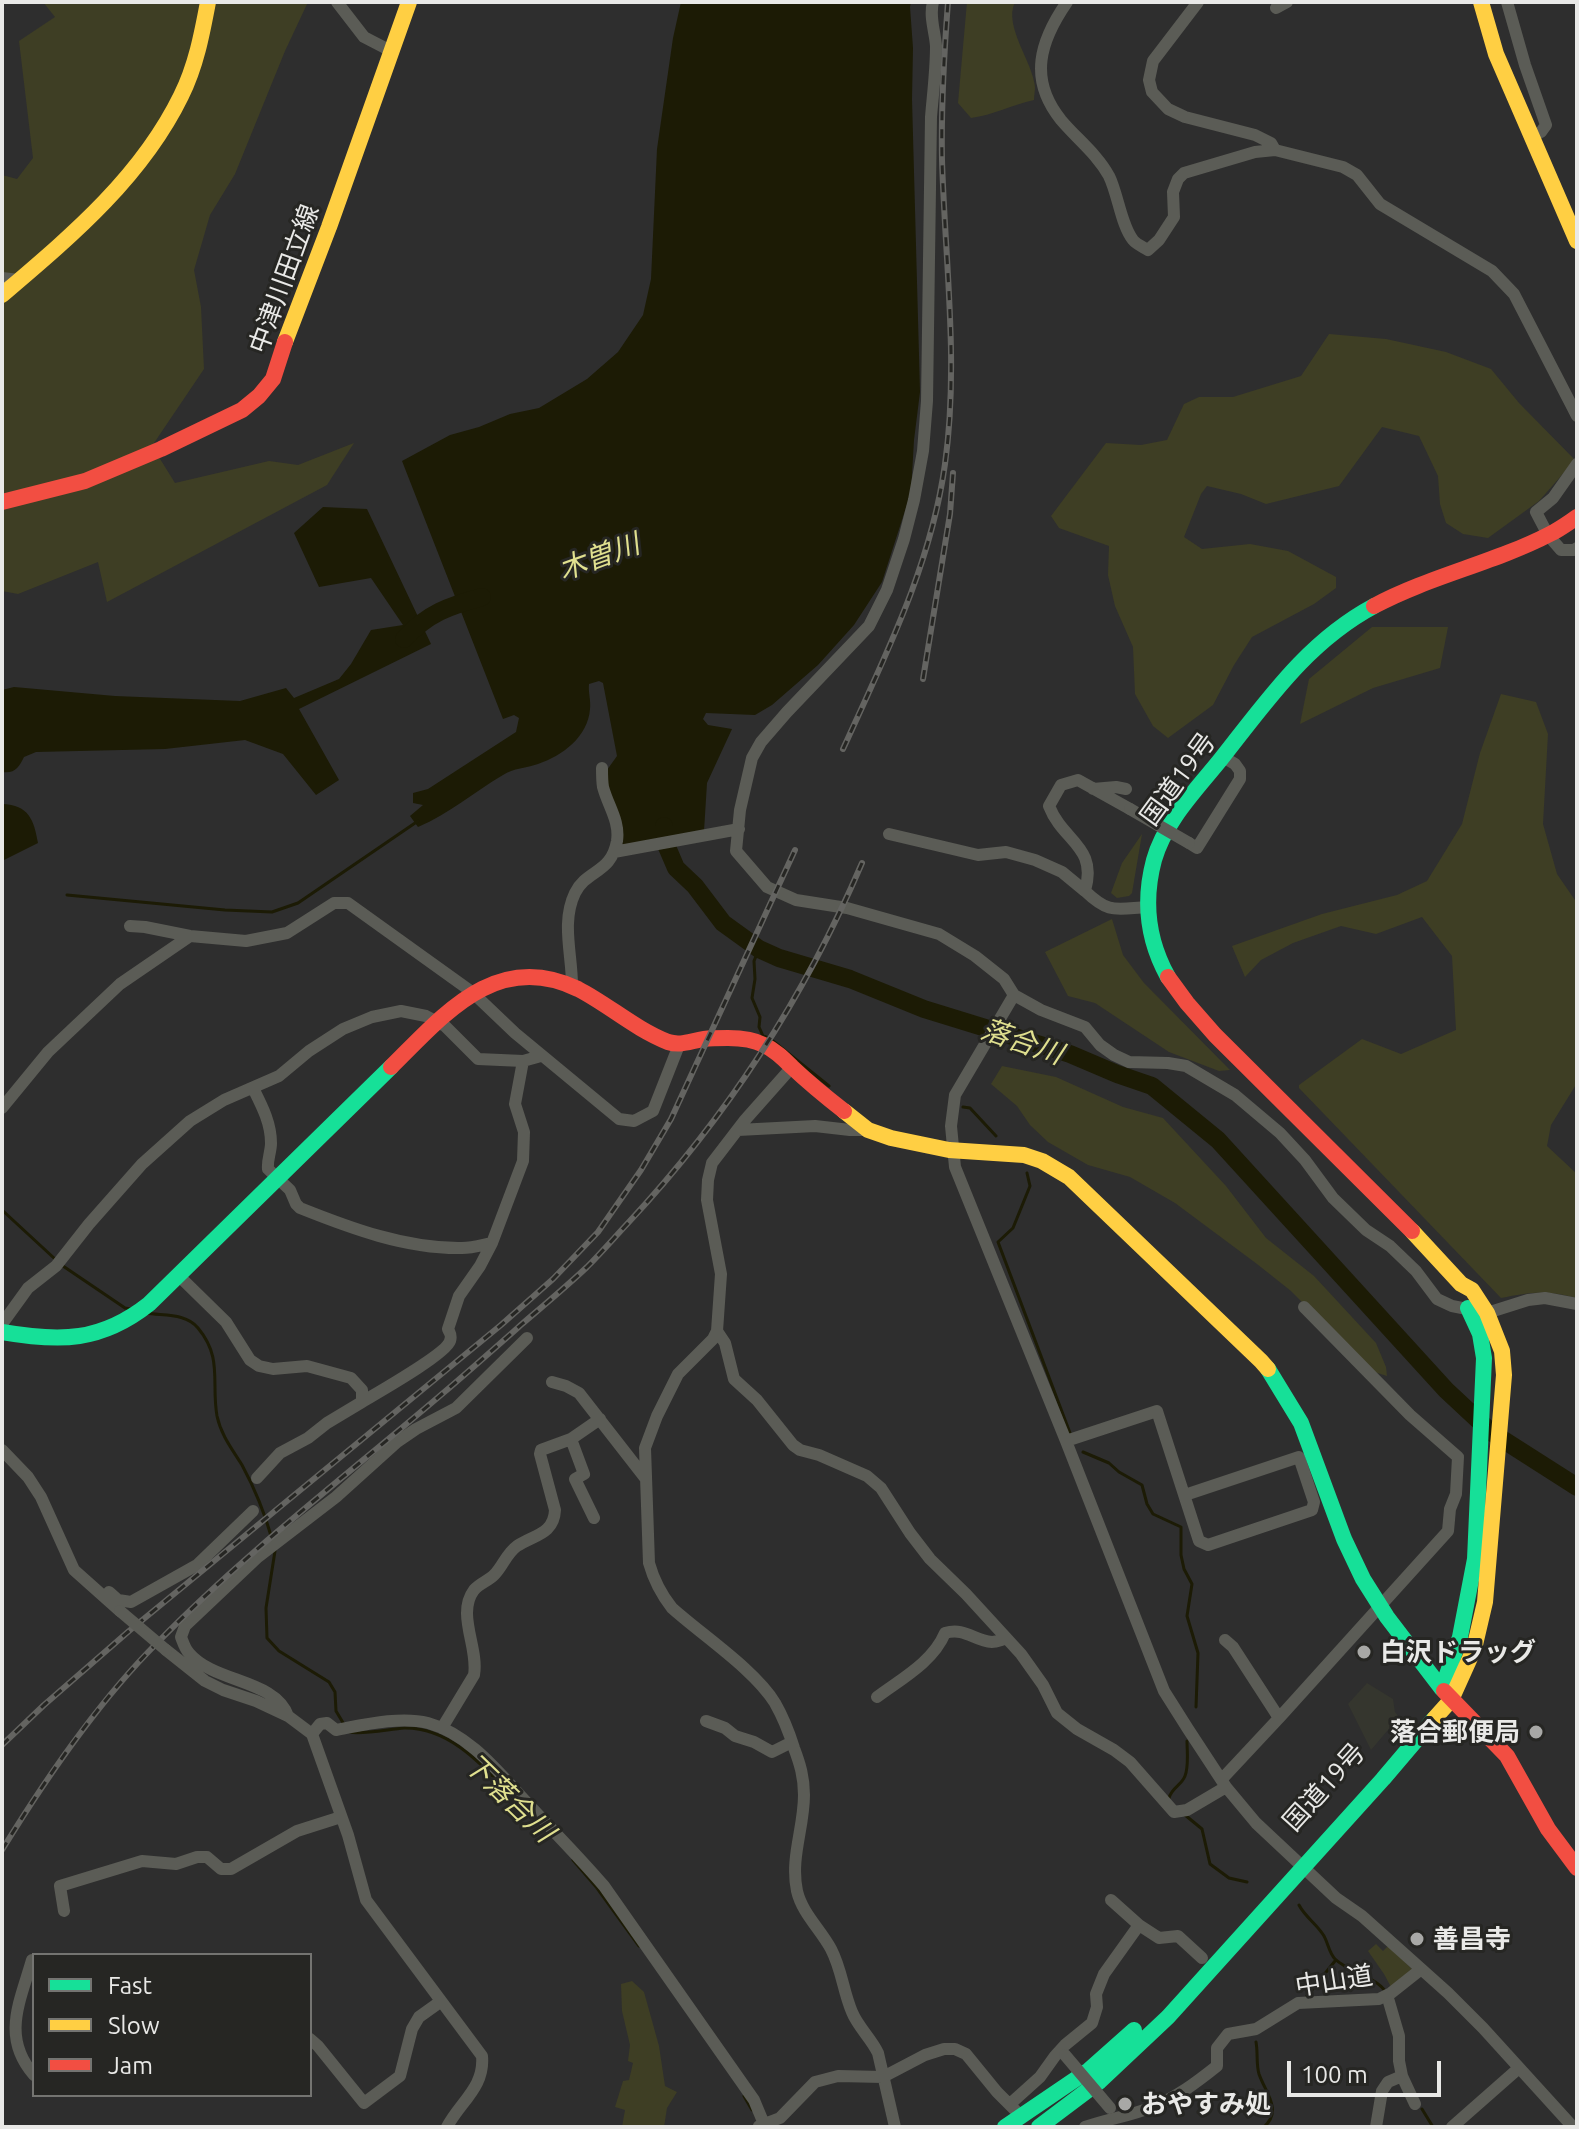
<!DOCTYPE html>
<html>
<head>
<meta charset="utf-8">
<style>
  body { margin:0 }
  #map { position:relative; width:1579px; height:2129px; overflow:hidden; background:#2e2e2e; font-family:Ubuntu,sans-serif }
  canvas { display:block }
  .frame { position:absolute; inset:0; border:4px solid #e9e9e7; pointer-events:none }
  .legend { position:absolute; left:32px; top:1953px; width:280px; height:144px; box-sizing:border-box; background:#262623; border:2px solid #747471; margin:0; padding:10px 14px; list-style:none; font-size:24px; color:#e9e9e7 }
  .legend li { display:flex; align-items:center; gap:16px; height:40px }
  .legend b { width:40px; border:2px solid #747471 }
  .scale { position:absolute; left:1287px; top:2061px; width:154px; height:36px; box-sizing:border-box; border:4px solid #e9e9e7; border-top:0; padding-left:10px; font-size:24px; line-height:28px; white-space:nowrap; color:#e9e9e7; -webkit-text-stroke:6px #262623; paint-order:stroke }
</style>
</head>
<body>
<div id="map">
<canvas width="1579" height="2129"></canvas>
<div class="frame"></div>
<ul class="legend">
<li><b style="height:10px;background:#16e098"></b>Fast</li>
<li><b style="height:10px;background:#ffcf43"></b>Slow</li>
<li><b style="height:10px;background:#f24e42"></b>Jam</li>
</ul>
<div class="scale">100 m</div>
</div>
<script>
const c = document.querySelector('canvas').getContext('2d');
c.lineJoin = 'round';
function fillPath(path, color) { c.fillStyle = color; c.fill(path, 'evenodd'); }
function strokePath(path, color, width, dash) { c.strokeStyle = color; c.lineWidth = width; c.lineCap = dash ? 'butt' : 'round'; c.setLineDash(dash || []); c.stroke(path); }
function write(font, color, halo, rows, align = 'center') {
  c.font = font + ' Ubuntu,"Noto Sans JP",sans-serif'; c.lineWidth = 6; c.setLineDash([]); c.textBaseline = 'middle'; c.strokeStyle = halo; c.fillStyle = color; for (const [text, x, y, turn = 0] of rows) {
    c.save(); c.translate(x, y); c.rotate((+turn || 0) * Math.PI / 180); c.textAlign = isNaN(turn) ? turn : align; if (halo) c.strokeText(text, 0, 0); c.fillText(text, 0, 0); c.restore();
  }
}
fillPath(new Path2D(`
  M1367 1683 1393 1699 1395 1712 1399 1717 1371 1750 1348 1704Z`), '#35362e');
fillPath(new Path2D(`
  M43 2H308L285 51 235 174 210 215 194 270 201 307 204 369 152 446 175 483 269 461 298 465 354 443 327 485 107 602 98 562 18 594 2 591V175L17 179 33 158 19 41 55 17Z
  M967 2H1015C1003 26 1033 62 1035 87 1035 91 1034 95 1034 100 1012 105 993 115 971 118L958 103Z
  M1329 334 1386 339 1446 352 1491 369 1519 403 1575 460 1539 501 1488 538 1463 534 1446 523 1440 504 1438 476 1419 436 1382 427 1339 486 1266 504 1241 494 1207 486 1201 494 1184 537 1202 549 1250 544 1288 551 1336 577V588L1314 604 1252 637 1234 665 1213 705 1168 738 1153 726 1135 694 1133 647 1115 606 1108 575 1109 546 1059 528 1051 516 1106 443 1141 445 1167 440 1184 404 1199 397H1233L1301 376Z
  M1372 627H1448L1440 668 1373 688 1300 724 1309 679Z
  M1501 694 1536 702 1548 734 1543 824 1557 874 1577 903V1083L1551 1125 1547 1146 1577 1174V1298C1548 1290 1530 1292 1501 1298L1299 1088V1085L1362 1039 1401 1054 1456 1030 1452 956 1422 917 1376 934 1341 926 1293 943 1261 960 1245 977 1232 946 1322 914 1397 895 1427 881 1462 824 1480 753Z
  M1142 834 1132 893 1129 896 1117 898 1111 893 1122 863Z
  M1112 919 1123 955 1144 983 1230 1070 1219 1071 1169 1052 1095 1003 1068 996 1045 952Z
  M1002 1066 1056 1077 1123 1107 1163 1118 1226 1186 1266 1238 1314 1276 1376 1343 1386 1367 1387 1376 1371 1371 1291 1291 1257 1264 1175 1203 1130 1177 1088 1165 1048 1142 1030 1125 1017 1106 991 1084Z
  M1376 1944 1383 1951 1388 1946 1413 1970 1391 1987 1384 1974 1368 1951Z
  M632 1981 644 1992 659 2046 665 2086 677 2092 667 2108 664 2127H622L625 2110 615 2107 623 2081 629 2080 633 2063 628 2061 630 2045 622 2011 621 1984Z`), '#3e3e24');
fillPath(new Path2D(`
  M681 2H911L910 7 913 48 912 99 920 392 914 440 911 492 882 582 854 625 818 665 772 705 755 715 706 713 703 719 708 725 732 729 707 783 704 831 620 848 606 786 607 770 617 756 603 683 599 681 589 684C588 692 591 700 590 709 588 737 562 756 538 764 527 768 513 768 503 775 474 792 449 814 418 827L410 816 423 805 413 803V793L428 789 516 732 519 718 514 715 503 719 402 461 450 435 479 427 510 414 539 408 587 379 618 352 643 315 651 279 657 149 673 38Z
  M323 507 367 509 431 644 299 709 339 780 316 795 283 754 245 740 165 749 36 752 24 757C19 767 15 774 2 772V690L14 687 115 696 240 701 286 688 294 698 339 679 351 664 371 630 403 625 371 578 319 587 294 533Z
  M2 804C29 805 34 820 38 843L2 861Z`), '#1c1b05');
strokePath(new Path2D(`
  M67 895 225 910 272 912 298 903 418 821
  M759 949 754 961 755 979 752 998 760 1017 759 1027 763 1036 766 1037
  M773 1041 829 1086
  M963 1107 970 1108 996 1136
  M1027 1173 1030 1186 1013 1228 998 1242 1070 1433
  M2 1210 55 1259
  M60 1264 125 1308 131 1309
  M146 1313C164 1316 186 1313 198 1328 223 1358 211 1382 217 1416 221 1435 232 1449 242 1465 255 1489 265 1514 272 1539
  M1083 1452 1109 1463 1119 1472 1142 1485 1147 1504 1153 1514 1181 1527V1555L1184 1569 1192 1584 1187 1616 1198 1653 1196 1707
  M275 1551 266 1608 267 1638 279 1651 329 1682 335 1692 336 1711 345 1726
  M350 1732C360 1735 390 1729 404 1728 451 1727 485 1768 515 1799
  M1169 1798C1172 1787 1181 1786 1185 1776 1189 1766 1187 1751 1187 1741
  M1185 1815 1202 1829 1210 1864 1229 1878 1247 1882
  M573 1860 597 1888 639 1946
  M1299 1905C1305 1917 1317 1924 1324 1936 1328 1943 1329 1953 1335 1959 1348 1972 1376 1977 1385 1991
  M1307 1996 1335 1961
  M1256 2042C1258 2052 1256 2064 1259 2074 1265 2092 1283 2110 1264 2127
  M744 2096 752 2110
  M1422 2109 1433 2127`), '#1c1b05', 3);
strokePath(new Path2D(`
  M404 639C428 613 449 606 482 597
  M664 826V840L676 868 695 886 723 923 759 949 779 958 850 979 924 1009 1070 1054 1117 1074 1152 1086 1218 1140 1446 1390 1491 1432 1577 1487`), '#1c1b05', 18);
strokePath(new Path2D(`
  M337 2 364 37 391 51
  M933 2C929 17 935 31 936 46 936 70 933 93 931 117L927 401 923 451 914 500 904 539 887 590 869 626 787 712 761 742 752 758 740 810 736 851 767 887 796 900 847 908 939 934 975 956 1004 979 1014 995 955 1095 951 1126 955 1167 1066 1441 1164 1691 1188 1729 1226 1787 1256 1823 1336 1898 1362 1916 1448 1993 1483 2028 1573 2127
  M1067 2C1040 41 1028 79 1061 120 1077 139 1097 154 1109 176 1118 194 1121 225 1133 240 1136 244 1143 247 1148 250L1159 240 1174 217 1173 192 1178 179 1184 173 1255 152 1275 150 1343 167 1357 175 1380 204 1492 271 1514 294 1577 416
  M1198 2 1153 61 1149 80 1152 92 1168 109 1185 117 1255 135 1271 143 1275 150
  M1507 2 1525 65 1546 125 1541 132 1531 137
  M1276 8 1287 2
  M2 278 19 280
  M1577 464 1553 498 1536 512 1548 535 1561 550H1574L1577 548
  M1093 789 1116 787 1126 789
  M1130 809 1078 780 1061 785 1049 806C1063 842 1098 846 1085 891 1109 914 1115 909 1147 907
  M889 834 978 855 1006 852 1035 860 1062 872 1085 891
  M1189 843 1197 848 1240 779V771L1235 764 1223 757
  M614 852 739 829
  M130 926 145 927 190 936 246 941 287 933 334 903H348L472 992 515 1033 619 1119 634 1121 653 1111 679 1045
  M572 985C572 954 561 922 575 893 587 869 611 874 617 841 620 821 608 806 603 787 602 781 602 774 602 768
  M1014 995 1041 1010 1085 1027 1100 1045 1114 1055 1129 1062 1168 1063 1186 1066 1235 1095 1280 1133 1305 1160 1333 1198 1366 1230 1390 1246 1416 1271 1437 1299 1452 1306 1487 1313 1528 1300 1545 1298 1577 1304
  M792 1067 745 1120 712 1163 708 1180 707 1200 721 1274 717 1331 713 1339 678 1374 657 1416 645 1448 649 1563C654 1581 661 1594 672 1608 702 1635 755 1670 775 1703 783 1717 789 1732 794 1748 800 1764 804 1777 804 1795 804 1828 790 1858 797 1891 802 1913 821 1930 831 1949 842 1970 843 1991 852 2012 858 2027 871 2038 878 2053L895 2127
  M253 1088C262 1106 271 1123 271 1143 271 1152 267 1160 268 1169L290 1190 296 1204 300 1208C350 1228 406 1249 462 1248 472 1248 482 1245 492 1243
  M2 1108 48 1052 120 984 190 936
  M738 1130 815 1126 850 1130H868
  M178 1275 226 1322 250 1360 259 1366 273 1369 307 1366 351 1378 362 1390V1402C377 1393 446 1354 450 1341 452 1335 450 1334 448 1329L459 1296 480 1266 492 1243 523 1161 524 1132 515 1104 523 1061
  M2 1324 28 1288 56 1266 89 1224 142 1164 190 1121 224 1100 279 1076 309 1051 343 1029 372 1017 401 1011 426 1016 445 1026 478 1059 523 1061 541 1056
  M717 1331 725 1343 734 1379 757 1400 793 1445 800 1450 819 1455 867 1476 881 1488 910 1533 930 1559 966 1594 1021 1654 1043 1685 1057 1713 1077 1729 1114 1750 1130 1762 1174 1812 1187 1810 1226 1787
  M552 1382 566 1386 579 1393 646 1479
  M571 1439 584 1474 575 1479 594 1518
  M1066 1441 1157 1411 1199 1541 1208 1545 1312 1510 1314 1502 1299 1457 1185 1495
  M2 1450 28 1477 41 1497 74 1570 120 1611
  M257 1478 280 1453 308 1438 327 1423 362 1402
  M109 1592 118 1600 131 1602 197 1565 253 1511
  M166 1650 205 1681 223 1690 256 1701 288 1716 312 1734 348 1835 366 1900 482 2056C485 2087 460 2102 447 2127
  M877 1697C901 1679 933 1662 945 1633 965 1627 974 1641 992 1642 996 1642 1001 1640 1005 1639
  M288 1716C275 1679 214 1683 189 1653 185 1649 183 1642 181 1637L185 1626 258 1557 336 1497 397 1442 416 1429 456 1408 527 1338
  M1279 1718 1448 1531 1450 1509 1456 1494 1458 1457 1410 1415 1304 1307
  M706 1721 725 1728 735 1736 754 1742 772 1752 792 1742
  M442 1728 474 1675C479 1648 456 1614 474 1590 480 1583 488 1581 494 1575 503 1566 506 1554 517 1546 534 1535 554 1534 555 1510L540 1454 541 1450 571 1439 600 1419
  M312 1734 320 1724 327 1723 336 1730C363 1725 400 1716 428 1723 472 1735 502 1777 532 1808 556 1834 581 1859 604 1886L754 2100 764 2124
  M1222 1779 1279 1718 1233 1647 1225 1640
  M1111 1900 1139 1925 1159 1938 1178 1936 1202 1958
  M64 1911 60 1886 142 1861 176 1864 197 1857H207L221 1869H231L297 1831 341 1817
  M32 1960C20 2002 1 2037 34 2075
  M1387 1995 1399 2036V2061L1402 2076 1415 2104
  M310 2039 318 2046 364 2103 400 2076 412 2029 419 2017 440 2002
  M1010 2104 1040 2077 1055 2056 1065 2045 1092 2023 1097 2007 1096 1994 1104 1974 1139 1925
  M759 2126 780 2118 815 2082 838 2076 883 2077 925 2055 944 2049H955L966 2054 997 2092 1022 2117
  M1085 2127C1107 2119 1131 2116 1152 2107 1176 2098 1197 2082 1217 2066V2048L1228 2034 1256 2029 1298 2003 1379 1999 1391 1993 1420 1970
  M1376 2127 1382 2091 1388 2082 1402 2076
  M1452 2127 1519 2068`), '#5b5c56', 12);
strokePath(new Path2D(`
  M1168 977C1148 941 1143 901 1154 860 1165 821 1196 790 1221 759 1267 701 1307 642 1374 606
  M2 1332C60 1342 101 1342 149 1304L391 1067
  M1268 1369 1301 1423 1344 1539 1363 1579 1387 1617 1442 1689
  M1443 1686 1460 1637 1475 1559 1484 1358 1480 1334 1468 1308
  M1005 2127 1089 2070 1134 2030
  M1039 2127 1100 2081 1168 2017 1383 1779 1434 1719`), '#16e098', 16);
strokePath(new Path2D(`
  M1481 2 1496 54 1577 241
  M2 295C70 237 141 178 181 96 196 66 202 34 208 2
  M285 342 329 227 409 2
  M844 1111 868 1130 891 1138 949 1150 1024 1155 1042 1161 1069 1177 1261 1361 1268 1369
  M1412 1231 1461 1284 1472 1290 1487 1313 1502 1351 1504 1375 1485 1602 1474 1649 1451 1700 1434 1719`), '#ffcf43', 16);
strokePath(new Path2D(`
  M2 502 85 481 161 449 242 410 259 396 273 379 285 342
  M1374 606C1430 576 1494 563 1550 534 1560 529 1568 523 1577 517
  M1168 977 1187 1003 1215 1035 1412 1231
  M391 1067C443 1016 496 949 578 989 609 1005 635 1029 668 1042 681 1046 690 1041 704 1039 711 1038 720 1038 728 1038 740 1038 753 1039 764 1045 775 1050 784 1059 792 1067 809 1083 826 1097 844 1111
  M1444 1691 1507 1756 1548 1829 1577 1868`), '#f24e42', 16);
const rail = new Path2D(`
  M923 679 950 514 953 473
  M843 749C885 656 931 566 945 464 959 364 945 261 942 160 941 107 944 54 948 2
  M2 1745 44 1705 129 1631 501 1325 553 1279 598 1232 641 1170 671 1119 795 850
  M2 1850C46 1778 97 1703 157 1643 246 1552 346 1476 442 1394 469 1371 496 1347 522 1324 544 1305 566 1287 587 1267 601 1253 614 1238 628 1223 726 1118 805 996 862 863`);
strokePath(rail, '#646461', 6);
strokePath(rail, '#262623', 3, [9]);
strokePath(new Path2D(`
  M1130 809 1189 843
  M120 1611 166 1650
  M1065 2055 1110 2108`), '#5b5c56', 12);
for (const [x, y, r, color] of [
  [1364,1652,8,"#a8a8a6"],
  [1536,1732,8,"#a8a8a6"],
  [1417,1939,8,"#a8a8a6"],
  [1125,2104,8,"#a8a8a6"]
]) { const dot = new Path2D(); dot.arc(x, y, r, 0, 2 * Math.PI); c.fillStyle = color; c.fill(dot); strokePath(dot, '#262623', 3); }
write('26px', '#e9e9e7', '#262623', [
  ["中津川田立線",284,279,-70],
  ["国道19号",1178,779,-54],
  ["国道19号",1324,1787,-48],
  ["中山道",1334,1981,-9]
]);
write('bold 26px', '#e9e9e7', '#262623', [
  ["白沢ドラッグ",1380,1652],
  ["落合郵便局",1520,1732,"right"],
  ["善昌寺",1433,1939],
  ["おやすみ処",1141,2104]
], 'left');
write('italic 28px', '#e0e08f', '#262623', [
  ["木曽川",599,557,-20],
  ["落合川",1022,1042,19],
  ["下落合川",509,1798,44]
]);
</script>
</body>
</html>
